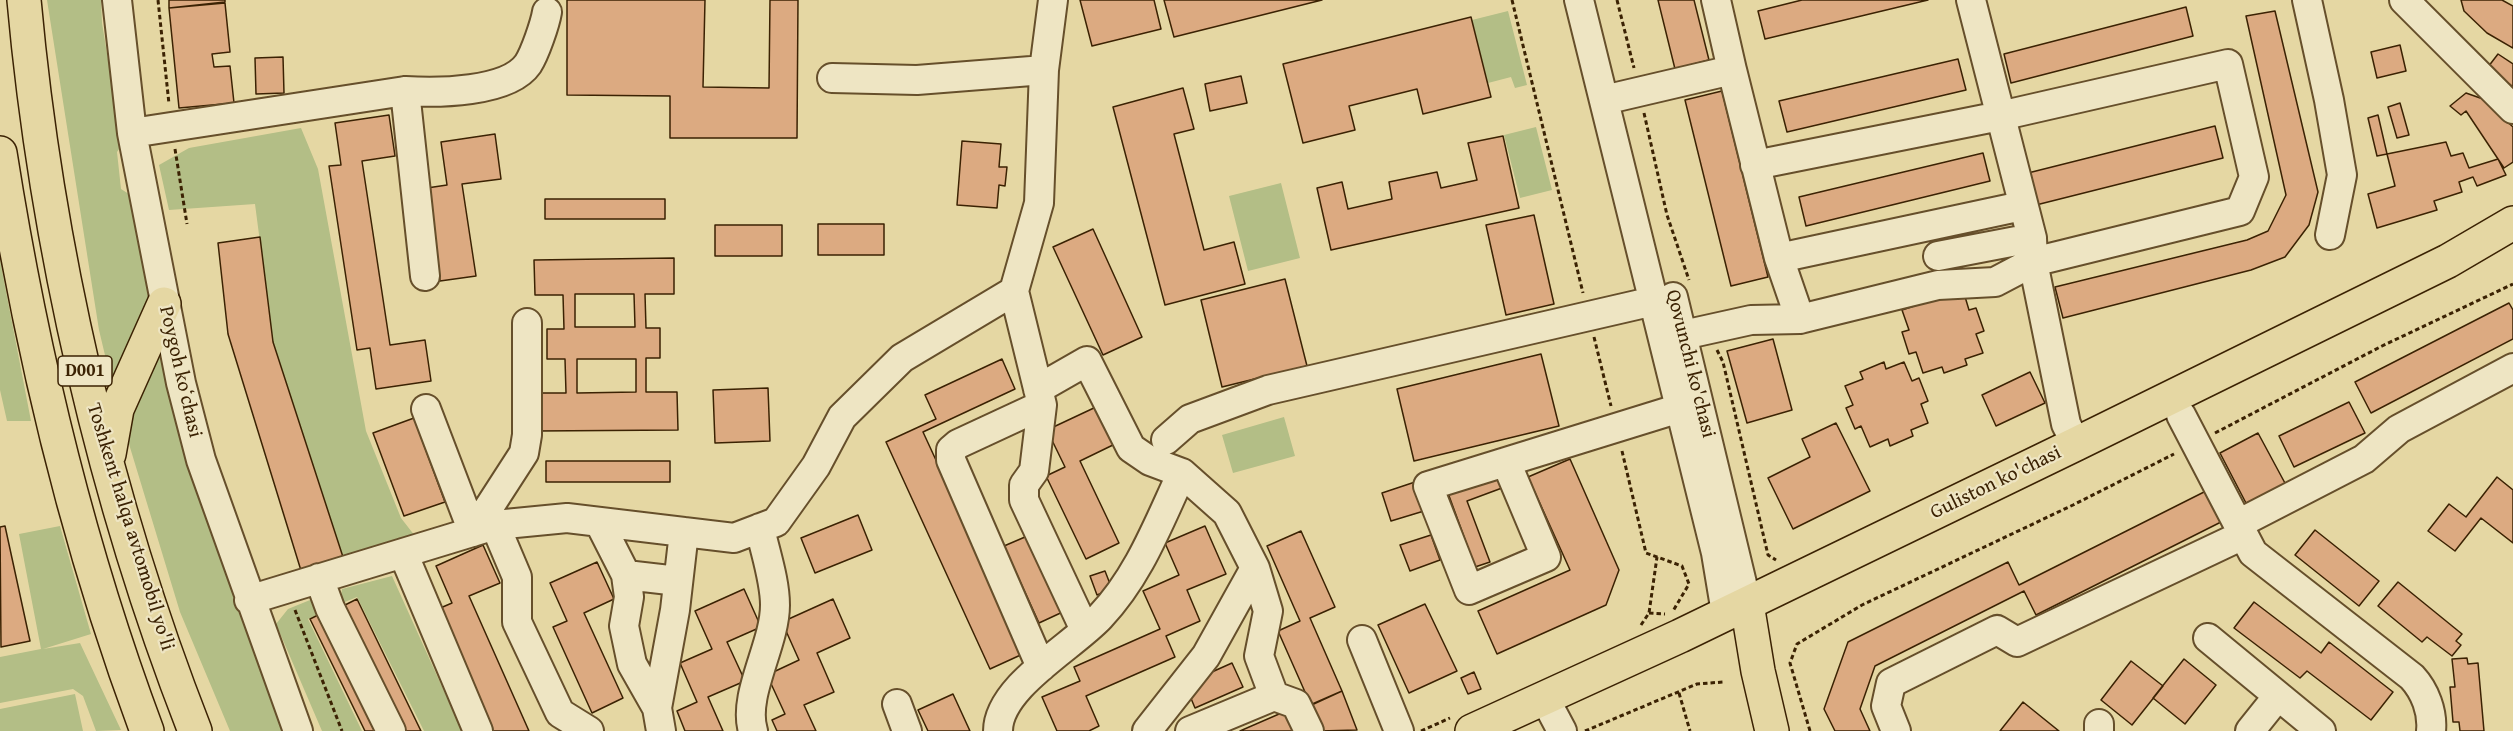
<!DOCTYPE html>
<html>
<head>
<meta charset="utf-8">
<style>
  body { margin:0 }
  canvas { display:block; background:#e5d7a3 }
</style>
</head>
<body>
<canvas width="2513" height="731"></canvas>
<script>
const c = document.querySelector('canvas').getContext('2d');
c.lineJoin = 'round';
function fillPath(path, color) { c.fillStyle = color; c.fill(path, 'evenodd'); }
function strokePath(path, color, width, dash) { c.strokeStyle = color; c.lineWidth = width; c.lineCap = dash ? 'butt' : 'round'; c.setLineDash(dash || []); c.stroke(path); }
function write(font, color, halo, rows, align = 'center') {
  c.font = font + ' "Gentium Book Plus",serif'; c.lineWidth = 4.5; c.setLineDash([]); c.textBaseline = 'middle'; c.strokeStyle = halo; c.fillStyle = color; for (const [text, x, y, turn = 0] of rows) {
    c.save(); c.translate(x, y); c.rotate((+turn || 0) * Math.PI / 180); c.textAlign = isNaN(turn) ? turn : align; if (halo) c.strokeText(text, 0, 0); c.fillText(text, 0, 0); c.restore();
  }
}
fillPath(new Path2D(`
  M47 0H101L102 23 122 145 117 152 121 189 132 196 153 306 114 393 99 330Z
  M1508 11 1527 85 1515 88 1511 77 1488 83 1472 20Z
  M1536 127 1552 190 1520 198 1504 135Z
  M301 128 318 169 366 431 401 518 415 536 343 557 273 342 255 204 169 210 159 165 189 148Z
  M1281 183 1300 258 1248 271 1229 196Z
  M0 260 31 421H7L0 390Z
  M160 331 186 449 214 542 287 731H230L180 612 122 421Z
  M1284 417 1295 456 1233 473 1222 435Z
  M60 526 91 634 43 649 80 643 121 730 96 731 83 696 73 689 0 703V657L41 649 19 534Z
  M392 576 462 731H424L357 597 340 604 342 589Z
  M315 598 322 612 308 619 362 731H322L276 624 288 609Z
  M75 694 83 731H0V709Z`), '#b3be86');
const building = new Path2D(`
  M169 0H225V2L169 8Z
  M567 0H705L703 87 769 88 770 0H798L797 138H670V96L567 95Z
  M1080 0H1154L1161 29 1092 46Z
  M1164 0H1322L1174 37Z
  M1658 0H1694L1709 60 1675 69Z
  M1802 0H1928L1765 39 1758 11Z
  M2461 0H2502L2513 6V48L2487 33 2464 11Z
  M225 3 230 52 212 54 214 67 230 66 234 103 179 108 169 8Z
  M2186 7 2193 36 2011 83 2004 54Z
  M2275 11 2318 192 2309 225 2285 257 2251 270 2063 318 2055 287 2247 240 2268 231 2286 195 2246 16Z
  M1471 17 1491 97 1423 114 1417 89 1349 106 1355 130 1303 143 1283 64Z
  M2400 45 2406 71 2377 78 2371 52Z
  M2498 54 2513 64V87L2488 67Z
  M283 57 284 93 256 94 255 58Z
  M1958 59 1966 90 1787 132 1779 101Z
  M1241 76 1247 103 1210 111 1205 84Z
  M1183 88 1194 129 1174 134 1204 250 1234 242 1245 284 1165 305 1113 107Z
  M1722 91 1768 277 1731 286 1685 100Z
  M2466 93 2483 99 2513 127V162L2504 168 2466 111 2461 115 2450 106Z
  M2400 103 2409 135 2397 138 2388 107Z
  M389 115 395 156 362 161 390 345 425 340 431 381 376 389 370 348 357 350 329 166 341 165 335 123Z
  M2378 115 2387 154 2377 156 2368 118Z
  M2215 126 2223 158 2036 205 2028 173Z
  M495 134 501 179 462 184 476 276 440 281 427 188 447 185 441 142Z
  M1503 136 1519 208 1331 250 1317 188 1342 182 1348 209 1392 199 1389 182 1437 172 1441 188 1477 180 1468 143Z
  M962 141 1001 144 999 167H1007L1005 186 999 185 997 208 957 205Z
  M2446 142 2451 156 2463 153 2469 168 2498 159 2506 175 2477 186 2473 177 2459 182 2462 192 2434 201 2437 210 2377 228 2368 194 2395 186 2387 154Z
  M1983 153 1990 181 1806 226 1799 197Z
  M545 199H665V219H545Z
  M1534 215 1554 304 1506 315 1486 225Z
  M818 224H884V255H818Z
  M715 225H782V256H715Z
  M1093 229 1142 337 1103 355 1053 247Z
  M260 237 273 342 343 557 303 577 228 334 218 243Z
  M674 258V294H645L646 328H660V358H646V392H677L678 430 536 431V393H566L565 359H547V329H564L563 295H535L534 260ZM575 294H634L635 327H575ZM577 359H636V392L577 393Z
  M1285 279 1307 366 1222 387 1201 300Z
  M1963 290 1969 310 1976 308 1984 331 1976 334 1983 353 1965 359 1967 365 1944 373 1942 367 1923 373 1916 352 1909 354 1902 332 1909 330 1902 310 1920 304 1918 298Z
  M2509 303 2513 310V339L2371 413 2355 382Z
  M1773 339 1792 410 1747 423 1727 351Z
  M1541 354 1559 426 1414 461 1397 389Z
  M1002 359 1015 389 923 432 1025 653 990 669 886 442 936 419 925 395Z
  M1884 362 1886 369 1904 362 1912 381 1919 378 1928 401 1921 404 1928 423 1911 430 1913 436 1890 446 1888 439 1870 447 1861 426 1855 429 1846 408 1853 405 1845 386 1863 379 1860 372Z
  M2030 372 2045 403 1996 426 1982 395Z
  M768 388 770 441 715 443 713 390Z
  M2349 402 2365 433 2294 467 2279 436Z
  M1096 407 1115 444 1080 461 1119 543 1086 559 1046 476 1065 467 1047 430Z
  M414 418 445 502 404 516 373 433Z
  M1836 423 1870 491 1793 529 1768 478 1810 457 1802 439Z
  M2258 433 2286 485 2247 505 2220 453Z
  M1570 459 1619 570 1606 605 1497 654 1478 611 1570 570 1528 477Z
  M546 461H670V482H546Z
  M1497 475 1502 488 1467 501 1490 562 1475 567 1448 493Z
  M2497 477 2513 490V543L2481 518 2455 551 2428 531 2449 504 2466 517Z
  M1415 482 1424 511 1391 521 1382 493Z
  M2208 490 2223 521 2036 615 2024 591 1875 666 1860 709 1870 731H1835L1824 709 1848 642 2008 562 2019 585Z
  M858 515 872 550 815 573 801 538Z
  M5 526 30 641 1 647 0 527Z
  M1205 526 1226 574 1187 590 1200 621 1166 636 1175 657 1086 696 1099 726 1089 731H1057L1042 697 1080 681 1074 667 1160 629 1143 591 1179 575 1165 543Z
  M2315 530 2379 581 2359 606 2295 555Z
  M1301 531 1335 607 1310 618 1342 691 1292 714 1299 731H1240L1309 701 1278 631 1300 621 1267 546Z
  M1032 534 1067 610 1039 623 1004 546Z
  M1431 535 1440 560 1410 571 1400 545Z
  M483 545 500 583 469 596 529 731H492L438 609 452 603 436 566Z
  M597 562 614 599 584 613 623 698 592 713 553 627 567 621 550 583Z
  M1105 571 1112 589 1097 595 1090 576Z
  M2398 582 2462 634 2456 641 2461 645 2452 656 2427 637 2422 642 2378 606Z
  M744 589 761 627 727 642 745 681 708 697 723 731H685L677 711 697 702 680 663 712 649 695 611Z
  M357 599 421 731H401L341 607Z
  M833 599 850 638 817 653 834 692 804 705 816 731H777L772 720 785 714 767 675 799 660 782 622Z
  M2254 602 2321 653 2329 642 2393 692 2371 720 2307 671 2300 678 2234 628Z
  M1425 604 1457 671 1409 693 1378 625Z
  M324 612 383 731H365L310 619Z
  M2467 658 2468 664 2478 663 2484 731H2460L2459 722H2453L2450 687H2455L2452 659Z
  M2184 659 2216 685 2185 724 2153 698Z
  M2131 661 2163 686 2132 725 2101 700Z
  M1232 663 1243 687 1195 708 1185 684Z
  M1474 672 1481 689 1468 694 1461 678Z
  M1342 691 1357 730 1320 731 1310 705Z
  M953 694 970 731H928L918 710Z
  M2023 702 2059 731H2000Z`);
fillPath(building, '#dcaa81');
strokePath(building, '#3b2203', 1.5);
const minor = new Path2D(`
  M117 0 132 133 181 383 201 460 298 731
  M1579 0 1716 553 1726 613
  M1971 0 2032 238 2033 262 2066 424 2076 444
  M2307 0 2329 100 2342 175 2330 235
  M2404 0 2513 109
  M832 78 917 80 1044 70
  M405 91 425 276
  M1604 100 1732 70 1716 0
  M132 133 405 91C436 93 508 93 528 64 535 53 545 24 547 12
  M1755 165 2000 116 2228 64 2254 177 2240 211 2033 262 1995 282 1938 285 1800 319
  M1938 256 2032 238
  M1779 258 2022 206
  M1673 297 1747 604
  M1665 339 1751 320 1800 319 1779 258 1732 70
  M1038 389 1087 361 1131 448 1150 461 1182 473 1227 513 1255 568 1206 656 1147 731
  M1042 405 1034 471 1024 485V500L1085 630
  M426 409 473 532
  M2181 415 2253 553 2412 677C2425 691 2433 712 2431 731
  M1166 440 1190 419 1268 390 1654 301
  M1506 462 1546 557 1469 590 1428 486 1680 408
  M599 522 626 575 629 597 624 626 632 664 657 708
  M2238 524 2364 459 2399 429 2513 368
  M495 525 517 577V622L560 713 589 731
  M473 532 524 453 527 435V323
  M403 553 478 731
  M626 575 678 581
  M319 578 330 608 391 731
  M249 600 495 525 567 518 734 538 776 522 816 466 842 417 902 358 1014 291
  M2208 638 2321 731
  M1362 640 1399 731
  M1041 667 951 460V450L958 444 1042 405 1014 291 1039 203 1044 70 1053 0
  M1274 696 1296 704 1309 731
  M1544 697 1562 731
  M897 704 907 731
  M661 731 657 708 675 610 684 532
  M753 731C742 695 775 645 775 605 775 580 765 552 760 528
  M998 731C998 687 1072 647 1100 617 1139 576 1158 524 1182 473
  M1190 731 1274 696 1259 656 1268 611 1255 568
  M1896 731 1886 706 1891 683 1997 630 2017 642 2243 535
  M2099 731V724
  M2250 731 2278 696`);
const major = new Path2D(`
  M1747 604 1758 671 1772 731
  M1472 731 1680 636 2076 444 2448 261 2513 223`);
const highway = new Path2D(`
  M24 0C46 245 105 502 195 731
  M0 153C31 350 77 544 147 731
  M109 454 117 409 164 304`);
strokePath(minor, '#664f2b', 32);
strokePath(major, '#3b2203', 36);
strokePath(highway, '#3b2203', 36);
strokePath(new Path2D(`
  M158 0 169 104
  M1512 0 1583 293
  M1617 0 1634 68
  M1644 113 1667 215 1689 280
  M175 149 187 224
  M1594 337 1611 406
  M1717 350 1723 362 1768 555 1776 560
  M2215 433 2382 346 2513 284
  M1622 451 1646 553 1682 566 1689 584 1673 611
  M295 610 342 731
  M1649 613 1665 614
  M1641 625 1649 613 1657 557
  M1679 693 1690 731
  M1421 731 1450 718
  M1585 731 1697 684 1723 682
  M1810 731 1790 663 1797 644 1862 605 2073 505 2174 454`), '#3b2203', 3, [4.5, 3]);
strokePath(minor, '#eee5c3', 28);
strokePath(major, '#e5d7a3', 33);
strokePath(highway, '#e5d7a3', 33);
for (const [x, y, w] of [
  [85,371,54]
]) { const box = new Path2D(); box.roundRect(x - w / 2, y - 15, w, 30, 4.5); c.fillStyle = '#eee5c3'; c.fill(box); strokePath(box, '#3b2203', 1.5); }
write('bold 18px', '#3b2203', null, [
  ["D001",85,371]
]);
write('20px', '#3b2203', '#eee5c3', [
  ["Qovunchi ko'chasi",1690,364,76],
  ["Poygoh koʻchasi",180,372,77],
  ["Guliston ko'chasi",1996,483,-26],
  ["Toshkent halqa avtomobil yo'li",130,527,73]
]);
</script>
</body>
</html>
